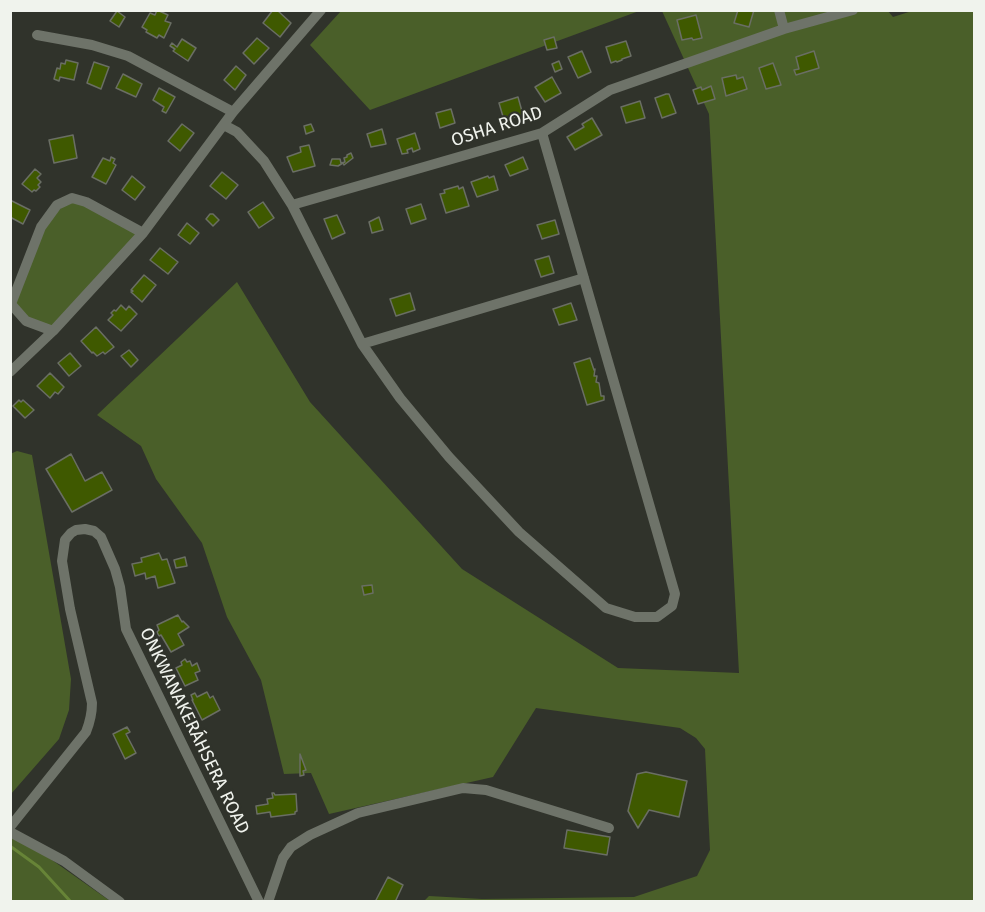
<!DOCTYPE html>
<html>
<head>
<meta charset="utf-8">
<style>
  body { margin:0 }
  #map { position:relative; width:985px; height:912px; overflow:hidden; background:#30332b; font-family:"Fira Sans",sans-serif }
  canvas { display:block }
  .frame { position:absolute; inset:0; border:12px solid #f0f3ed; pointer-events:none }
</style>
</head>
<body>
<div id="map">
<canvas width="985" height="912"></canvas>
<div class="frame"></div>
</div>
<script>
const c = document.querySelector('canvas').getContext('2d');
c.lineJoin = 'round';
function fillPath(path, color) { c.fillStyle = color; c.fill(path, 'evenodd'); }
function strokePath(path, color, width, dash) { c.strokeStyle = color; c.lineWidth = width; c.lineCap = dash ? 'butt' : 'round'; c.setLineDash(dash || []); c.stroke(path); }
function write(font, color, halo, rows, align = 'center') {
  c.font = font + ' "Fira Sans",sans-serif'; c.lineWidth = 4.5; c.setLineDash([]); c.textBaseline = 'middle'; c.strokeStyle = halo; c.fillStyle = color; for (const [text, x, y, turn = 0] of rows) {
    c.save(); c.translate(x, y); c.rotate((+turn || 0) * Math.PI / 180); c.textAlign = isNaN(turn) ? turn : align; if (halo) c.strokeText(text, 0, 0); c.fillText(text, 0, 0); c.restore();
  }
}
fillPath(new Path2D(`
  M887 10 893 17 912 11H974V901H424L429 896 482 899 634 897 697 876 710 850 705 749 696 738 680 728 536 708 493 777 329 814 311 773 284 774 261 680 227 617 202 543 156 479 141 446 97 415 237 282 310 402 462 569 618 668 739 673 709 114 662 11Z
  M341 11H639L370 110 310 45Z
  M72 198 143 233 53 331 26 321 11 304 41 227Z
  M17 451 32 455 71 679 69 710 59 739 11 794 10 454Z
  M11 831 110 901H11Z`), '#4a5f29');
strokePath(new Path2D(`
  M10 846 39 867 71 902`), '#678437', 3);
const building = new Path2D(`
  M157 10 168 15 165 21 171 23 164 38 159 35 157 38 146 32 147 30 142 27 150 13 155 15Z
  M273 10H277L291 23 280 37 263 23Z
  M738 10H754L749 27 734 23Z
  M117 11 125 17 119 27 110 21Z
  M696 15 702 38 693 40 692 38 682 40 677 20Z
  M554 37 557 48 547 50 544 40Z
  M257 38 269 48 254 64 243 53Z
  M182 39 196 48 188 61 173 51 175 49 170 46 172 43 177 47Z
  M626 41 631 56 622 59V60L617 62 616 61 611 63 606 47Z
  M582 51 591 72 578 78 568 57Z
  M814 51 819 68 796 75 794 70 799 69 796 57Z
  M66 60 78 63 74 80 60 77 59 81 54 79 57 68 60 69 61 63 65 64Z
  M559 61 562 69 555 72 552 64Z
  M94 62 109 67 101 89 87 83Z
  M773 63 781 85 766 89 759 68Z
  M236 66 246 75 235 90 224 80Z
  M123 74 142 84 136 97 116 88Z
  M736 75 737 79 743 77 747 89 726 96 722 78Z
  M552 77 561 93 545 102 535 87Z
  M711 86 715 99 698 104 693 90 701 87 702 90Z
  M159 88 175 97 166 113 162 111 164 107 153 100Z
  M666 94H669L676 113 662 118 655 98Z
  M518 97 523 115 504 120 499 103Z
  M640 101 645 118 626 123 621 107Z
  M451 109 455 123 440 128 436 113Z
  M592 118 602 135 575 150 567 137 584 127 582 124Z
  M182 124 194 133 180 151 168 141Z
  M311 124 314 131 306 134 304 126Z
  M382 129 386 144 371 147 367 134Z
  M415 133 420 149 413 152 412 148 407 150 408 153 402 154 397 139Z
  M73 135 77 158 54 163 49 140Z
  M309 145 315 166 293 172 287 157 301 152 300 147Z
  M351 153 353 158 344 165 343 163 338 166 330 165 332 159H340L341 163 345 162 344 158 347 157V155Z
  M111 157 115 159 113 163 116 165 106 184 92 177 103 158 110 161Z
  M523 157 528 169 510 176 505 165Z
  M35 169 41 174 37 178 41 182 38 185 40 187 36 191 34 190 32 192 22 184Z
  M222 172 238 185 226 199 210 186Z
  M132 176 145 187 135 200 122 190Z
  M488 176 489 178 494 176 498 190 477 197 471 182Z
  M458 186 459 189 463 187 469 206 446 213 440 194 445 193 444 190Z
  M10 200 30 210 23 224 10 217Z
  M263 202 274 218 259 228 248 212Z
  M421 204 426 219 411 224 406 209Z
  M210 214H213L219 220 213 226 206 219Z
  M337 215 345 233 332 239 324 219Z
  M379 217 383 230 372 233 369 222Z
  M555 220 559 234 542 239 537 225Z
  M187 223 199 233 190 244 178 235Z
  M160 248 178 262 168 274 150 260Z
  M549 256 554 273 541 277 535 260Z
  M144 275 156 285 142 302 131 292 133 291 131 290Z
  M410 293 415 310 396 316 390 299Z
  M571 303 577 320 559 325 553 309Z
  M121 305 126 310 129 306 137 314 121 331 108 320 113 315 111 313 114 310 116 311Z
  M96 327 114 347 105 354 103 352 97 356 93 352 92 353 81 341Z
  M129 350 138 360 131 367 121 356Z
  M70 353 81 366 69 376 58 363Z
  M590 358 594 370 595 369 594 376H597L596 382 599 383 601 396H604V400L587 405 574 363Z
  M50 373 64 387 58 394 55 392 50 398 37 386Z
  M19 400 21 402 23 400 34 410 25 418 13 406Z
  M71 454 85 481 102 472 112 490 72 512 46 469Z
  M159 553 162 560 167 559 175 583 158 588 155 576 146 579 145 573 135 576 132 564 142 562 141 558Z
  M185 557 187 566 176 568 174 560Z
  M372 585 373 593 364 595 362 586Z
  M178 615 182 622 183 621 189 627 178 634 184 645 171 652 161 635 159 636 157 632 159 630 157 625Z
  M185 659 187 662 190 661 192 666 197 663 200 671 195 673 198 680 185 686 176 668 182 665 181 662Z
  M207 692 210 698 213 696 220 710 202 720 192 700H193L191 695 195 693 197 697Z
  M127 727 130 732 126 734 136 753 125 759 113 734Z
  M300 754 306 770 303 771 304 775 300 776Z
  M646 772 687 781 679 817 649 810 638 828 628 811 637 774Z
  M272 793H274L275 795 296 794 297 811 295 812V814L271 817 270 812 257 814 256 806 268 804 267 799 273 798Z
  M567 830 610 837 607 855 564 848Z
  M388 877 403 885 395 902H375Z`);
fillPath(building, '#3f5900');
strokePath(building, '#6a6e64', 1.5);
strokePath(new Path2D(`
  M784 29 853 10
  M37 35 92 45 128 56 233 112
  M224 125 237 132 264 161 292 205 542 133 610 90 784 29 779 10
  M292 205 362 344 400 398 449 457 519 532 606 608 635 617H657L672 606 675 594 542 133
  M53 331 26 321 11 304 41 227 57 205 72 198 86 202 143 233
  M362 344 584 278
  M10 372 53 331 143 233 233 112 321 10
  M10 827 86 732C90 722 92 713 92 703L70 609 62 561 65 540 71 533 76 530 85 529 94 531 101 537 115 569 120 587 126 629 259 902
  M10 832 64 861 120 902
  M268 902 283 858 291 847 310 835 358 813 463 788 486 790 609 828`), '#6e7369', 10);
write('18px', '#f0f3ed', '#30332b', [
  ["OSHA ROAD",497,127,-18],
  ["ONKWANAKERÁHSERA ROAD",194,731,64]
]);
</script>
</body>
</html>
